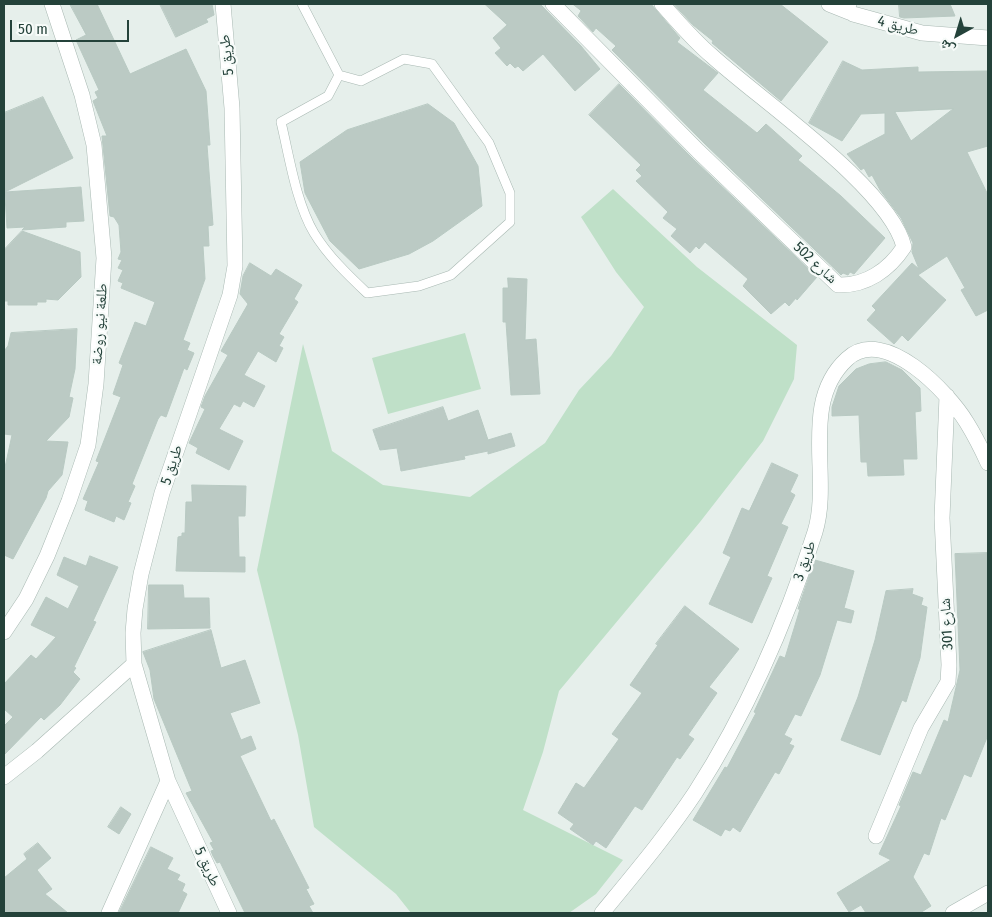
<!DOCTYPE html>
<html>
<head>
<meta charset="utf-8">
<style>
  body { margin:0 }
  #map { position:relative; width:992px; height:917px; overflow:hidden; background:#e6efeb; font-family:"Fira Sans Condensed","Noto Naskh Arabic",sans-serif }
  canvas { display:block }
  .frame { position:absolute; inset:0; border:5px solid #24423a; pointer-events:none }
  .north { position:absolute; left:932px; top:10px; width:50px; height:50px; -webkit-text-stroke:4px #f7fbf9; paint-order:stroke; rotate:219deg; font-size:14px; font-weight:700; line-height:20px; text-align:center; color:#24423a }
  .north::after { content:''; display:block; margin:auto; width:18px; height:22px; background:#24423a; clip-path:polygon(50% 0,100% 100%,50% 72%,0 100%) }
  .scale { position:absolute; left:10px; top:20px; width:119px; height:22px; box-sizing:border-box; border:2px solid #24423a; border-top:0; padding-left:6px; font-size:15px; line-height:18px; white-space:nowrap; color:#24423a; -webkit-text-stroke:4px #f7fbf9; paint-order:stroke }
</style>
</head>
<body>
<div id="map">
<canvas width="992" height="917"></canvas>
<div class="frame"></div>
<div class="north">ش</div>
<div class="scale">50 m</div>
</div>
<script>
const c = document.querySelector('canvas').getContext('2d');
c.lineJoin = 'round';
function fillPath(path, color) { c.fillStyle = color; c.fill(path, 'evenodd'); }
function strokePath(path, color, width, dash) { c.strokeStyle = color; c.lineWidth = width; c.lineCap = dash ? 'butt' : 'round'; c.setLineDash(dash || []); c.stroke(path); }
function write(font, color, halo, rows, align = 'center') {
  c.font = font + ' "Fira Sans Condensed","Noto Naskh Arabic",sans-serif'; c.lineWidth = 4.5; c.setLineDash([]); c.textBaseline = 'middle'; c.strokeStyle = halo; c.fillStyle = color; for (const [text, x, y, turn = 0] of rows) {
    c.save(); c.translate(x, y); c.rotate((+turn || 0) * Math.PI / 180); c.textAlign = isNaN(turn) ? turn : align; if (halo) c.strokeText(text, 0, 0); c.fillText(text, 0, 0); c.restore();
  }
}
fillPath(new Path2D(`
  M613 189 697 267 797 345 794 379 763 441 700 522 559 691 543 752 523 810 623 860 596 894 569 913H411L396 894 314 827 298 735 257 570 303 344 332 451 383 485 470 497 545 443 579 390 611 356 644 307 616 272 581 217Z
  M465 333 481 389 388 414 372 358Z`), '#bfe0c8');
const building = new Path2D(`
  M70 4H97L130 74 186 49 206 91 210 145H207L213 225 208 226 209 246H203L205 279 183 340 190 343 187 350 194 353 187 370 184 368 166 417 161 415 158 419 132 484 135 486 128 502 131 503 124 520 116 516 114 522 85 510 88 501 83 499 99 462 96 461 121 397 113 394 123 365 119 363 135 322 146 326 155 302 121 288 123 283 118 281 123 270 118 268 122 260 118 259 121 252 119 225 114 217 110 216 102 136H107L93 101 98 98 95 92 99 90 76 40 86 35Z
  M160 4H212L214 15 206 19 208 22 176 37Z
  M485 4H540L581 46 600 69 575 91 543 54 523 71 518 66 515 68 510 63 507 66 495 53 501 48 493 38 507 25Z
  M573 4H651L680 38 677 42 718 73 703 90 757 133 766 124 802 156 798 160 841 196 885 238 854 274 850 272 848 275 843 273 841 275 705 144 612 50 616 46 596 28 593 32 578 16 581 11Z
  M674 4H780L828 42 781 101 712 43 713 41 693 25Z
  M899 4H950L955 16 904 18 900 17Z
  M843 61 862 70 918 67V72L988 71V146L967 152 988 195V310L976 316 961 290 965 288 947 256 918 275 946 300 908 341 902 335 894 344 867 320 876 310 872 306 912 263 919 269 912 252 913 243 901 218 880 190 872 175 869 177 864 168 861 170 847 154 885 134V113L861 114 842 141 809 123ZM953 109 911 141 895 112Z
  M619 84 692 158 817 277 797 300 796 298 789 306 785 302 771 314 743 286 748 279 705 242 699 249 696 246 690 253 671 236 677 229 663 218 668 212 636 181 642 176 636 170 641 165 589 115Z
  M43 97 73 158 5 192 81 187 84 221 66 222V227L22 230 25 227 7 228 4 180V113Z
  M428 104 454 123 478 166 482 206 433 241 409 254 359 269 330 241 305 193 300 162 347 130Z
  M22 231 80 252 81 277 58 300 46 299V302H37V305H8V301H4V250Z
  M250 263 271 276 276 269 302 285 294 299 298 302 279 334 284 337 279 346 283 348 276 362 258 351 244 375 265 386 254 407 243 401 240 407 234 404 219 429 243 441 229 470 196 453 198 448 189 443 205 409 201 407 205 396 228 355 221 351 248 304 240 294 243 276Z
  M508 278 527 279 525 340 536 339 540 394 511 395 506 322H503V288H508Z
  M77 329 75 369 69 397 73 398 69 417 46 441 68 442 62 475 48 491 46 498 13 559 4 555V472L12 435 4 434V351L8 346 11 333Z
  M886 362 902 370 920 388 921 411 915 412 917 459H903L904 475 868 476 867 462H861L859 415 832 416V407L839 386 856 369 869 364Z
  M443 407 448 421 478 410 488 440 511 433 515 446 488 454V451L464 456 465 459 401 471 397 448 380 450 373 430Z
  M772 463 798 475 790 492 795 495 781 524 788 527 767 576 772 578 752 623 709 604 731 557 723 553 742 508 749 511Z
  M192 485 246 486 245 516H238L239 557H245V572L176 571 178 537 182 536V533H185L186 502H192Z
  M987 553 988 735 971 777 964 774 945 820 941 818 929 855 924 853 913 877 931 906 920 913H866L861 905 849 912 837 893 891 860 879 854 901 806 899 805 913 772 921 775 944 720 948 722 960 670 955 554Z
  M90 556 118 567 93 621 96 622 74 667 76 668 73 672 80 679 60 705 44 720 41 717 4 755V726L13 717 4 709V684L31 655 36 659 56 637 31 625 46 597 68 609 79 586 57 575 64 557 86 566Z
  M815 560 854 571 844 608 854 611 851 623 837 620 820 675 801 716 795 714 784 735 792 739 789 744 794 746 779 774 775 772 740 832 733 827 730 831 725 829 721 836 693 820 725 767 727 768 756 713 754 712 780 656 785 658 800 609H798L799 606Z
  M149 585H183L184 598H209L210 628 148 629Z
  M913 589 912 594 923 598 921 605 927 607 920 658 906 702 902 700 880 755 841 740 858 697 875 640 886 591Z
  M685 606 739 649 709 687 717 693 688 735 694 739 680 759 677 757 642 810 635 806 606 848 596 841 593 845 570 829 574 824 558 813 576 783 584 788 619 739 612 734 642 693 630 685 658 645 656 644Z
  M211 630 221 668 245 660 260 703 230 713 241 740 251 736 256 749 240 756 271 821 274 819 309 888 306 889 314 904 309 906 313 913H245L220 862 217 863 213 856 211 851 214 850 210 843 213 842 186 793 192 791 154 699 150 670 143 652Z
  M121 807 131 814 119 834 108 827Z
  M38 843 51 858 37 870 52 889 45 894 68 913H4V878L27 859 24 854Z
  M151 847 173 858 167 869 180 875 177 880 185 884 182 891 187 894 178 913H119Z`);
fillPath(building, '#bbcac4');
strokePath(building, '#b8c9c2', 1);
const lane = new Path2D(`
  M302 4 339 75 361 81 404 59 432 64 489 143 510 193V222L451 275 419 286 367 293C348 275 328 256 314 233 296 203 289 155 281 122L328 96 339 75`);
const street = new Path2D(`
  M223 4 232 108 235 266 230 295 162 493 141 574 135 609 133 633 134 664 168 781 229 913
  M553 4 698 151 838 285C866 286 889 270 904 247 890 188 760 100 712 56 694 41 678 22 662 4
  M829 4 849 12
  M849 4 846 5V9L853 14 922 33 988 38
  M4 632 26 599 47 556 69 501 88 445 96 384 104 258 94 145 82 95 52 4
  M4 777 37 751 134 664
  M876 836 921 728 948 682 949 665 942 518 947 396
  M109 913 168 781
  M602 913C634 874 667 835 695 793 747 712 786 623 815 532 832 477 799 403 847 359 884 324 949 393 967 423 975 436 982 450 988 463
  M953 913 988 893`);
strokePath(lane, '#a8b8b2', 10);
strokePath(street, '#a8b8b2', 16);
strokePath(lane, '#fff', 9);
strokePath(street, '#fff', 15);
write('15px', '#24423a', '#f7fbf9', [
  ["طريق 4",898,26,14],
  ["طريق 5",227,55,-96],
  ["شارع 502",815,263,43],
  ["طلعة نيو روضة",100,324,-86],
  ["طريق 5",172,465,-72],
  ["طريق 3",805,561,-71],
  ["شارع 301",947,624,-93],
  ["طريق 5",207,867,65]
]);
</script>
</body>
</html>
